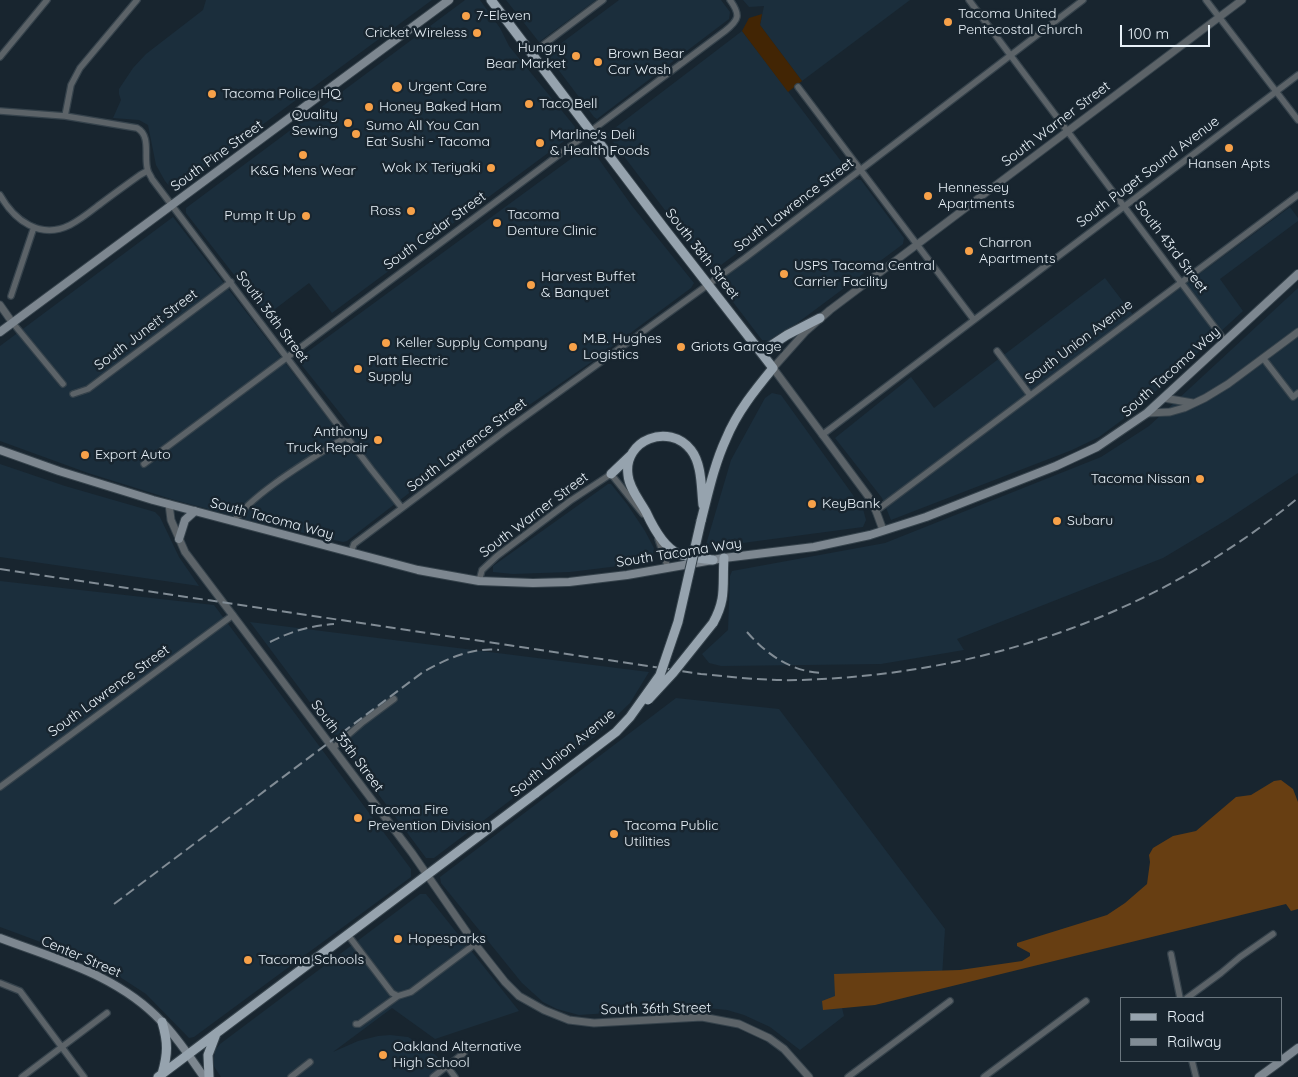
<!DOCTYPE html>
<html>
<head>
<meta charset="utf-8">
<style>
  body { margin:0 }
  #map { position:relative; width:1298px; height:1077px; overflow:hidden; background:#18252f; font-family:Quicksand,sans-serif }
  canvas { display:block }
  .legend { position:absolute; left:1120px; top:997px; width:162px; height:65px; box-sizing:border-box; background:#18252f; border:1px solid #6b777f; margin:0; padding:6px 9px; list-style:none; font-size:15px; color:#e8f1f8 }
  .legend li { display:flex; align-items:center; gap:10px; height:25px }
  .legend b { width:25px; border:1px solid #6b777f }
  .scale { position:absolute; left:1120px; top:25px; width:90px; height:22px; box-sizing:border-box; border:2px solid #e8f1f8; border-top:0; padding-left:6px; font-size:15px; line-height:18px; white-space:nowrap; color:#e8f1f8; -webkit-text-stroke:4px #18252f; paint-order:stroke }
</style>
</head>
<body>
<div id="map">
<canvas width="1298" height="1077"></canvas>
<ul class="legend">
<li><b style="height:6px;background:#96a3ae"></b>Road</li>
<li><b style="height:6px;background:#818c95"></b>Railway</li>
</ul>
<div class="scale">100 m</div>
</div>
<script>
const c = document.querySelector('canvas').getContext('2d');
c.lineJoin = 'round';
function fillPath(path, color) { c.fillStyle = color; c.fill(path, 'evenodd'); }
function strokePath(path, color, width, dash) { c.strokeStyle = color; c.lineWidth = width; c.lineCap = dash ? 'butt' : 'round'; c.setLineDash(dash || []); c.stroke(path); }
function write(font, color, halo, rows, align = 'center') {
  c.font = font + ' Quicksand,sans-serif'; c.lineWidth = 5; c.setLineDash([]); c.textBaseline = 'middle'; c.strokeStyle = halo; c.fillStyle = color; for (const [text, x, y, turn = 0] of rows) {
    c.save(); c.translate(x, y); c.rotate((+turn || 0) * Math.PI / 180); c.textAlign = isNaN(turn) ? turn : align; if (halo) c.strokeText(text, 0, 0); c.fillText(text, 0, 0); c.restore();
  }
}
fillPath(new Path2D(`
  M206 0H432L175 189 170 187 165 181 156 165 148 125 139 120 113 118 121 100 119 94V89L133 68 146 54 203 10Z
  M465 0H480L500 28 509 46 576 128 575 133 332 313 309 283 266 316 186 213V208Z
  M506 0H596L539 42Z
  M619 0H721L730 12 729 19 597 119 594 117 548 56V53Z
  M743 0H910L802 81 760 25 764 6 749 7Z
  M742 31 847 169 712 272 607 134Z
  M587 147 591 148 632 206 694 283 691 288 590 363 470 446 347 541 343 542 256 522 171 499 88 473 0 441V346L173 217 340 434 351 427 300 363 299 358Z
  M854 179 861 180 904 238 903 244 776 339 771 341 762 340 717 281Z
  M1290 207 1298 218V221L1220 279 1243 311 1133 412 1099 437 1072 450 891 520 882 498 835 438 911 377 934 408 1105 278 1137 320Z
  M1298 288V473L1228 519 1163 558 957 639 964 650 881 664 806 665 721 666 709 663 702 654 728 630 730 576 732 571 885 543 1101 457 1149 426Z
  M772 393 781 395 863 509 866 520 863 527 705 548 731 460 765 398Z
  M0 464 65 486 155 512 160 517 179 557 199 586 0 557Z
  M608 484H611L627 504 645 531 654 548 653 555 651 559 646 562 627 565 570 572 513 574 493 572V566Z
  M0 581 214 605 411 869V877L194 1037 189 1038 146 994 100 964 0 927Z
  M250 622 649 672 630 703 598 734 434 858H426Z
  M676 698 779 709 945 929 942 977 834 975 844 1016 800 1050 770 1027 744 1015 727 1010 698 1007 579 1015 557 1009 543 1002 522 983 441 883 440 877Z
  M420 894H426L519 1011 435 1039 392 1008 333 1052 358 1041 378 1036 390 1035 408 1037 429 1049 447 1066 433 1077H221L213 1065 215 1050 220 1044Z`), '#1b2e3c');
fillPath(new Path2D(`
  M762 14 760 25 802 81 788 92 742 31 749 18Z`), '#422504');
fillPath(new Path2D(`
  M1281 780 1293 789 1298 802V909L1291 911 1286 904 875 1005 823 1010 822 1001 835 996 834 974 960 970 1022 961 1030 956V953L1017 946V943L1107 915 1125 903 1147 884 1150 862 1149 855 1153 848 1173 836 1196 831 1236 797 1251 795 1274 781Z`), '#673e12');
const minor = new Path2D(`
  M969 0 1225 341
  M1206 0 1298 120
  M531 54 603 0
  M0 57 47 0
  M798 87 974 320
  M0 111 65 116 137 128C152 136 143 158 148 171 149 174 151 176 152 179L371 469 402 508
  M65 116 71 85 80 68 137 0
  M0 195C14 220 40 240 70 225 80 220 90 212 99 205 112 195 126 185 140 175L147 171
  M11 296 34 227
  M12 322 63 384
  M997 351 1030 395
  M1263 358 1293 397 1298 393
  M73 394 88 389 231 282
  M822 435 1298 75
  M144 464 725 31C739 20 741 15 730 0
  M876 511 1298 195
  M234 521C254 492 315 457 347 436
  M658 539 668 568
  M351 552 354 544 505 431 745 258 1083 0
  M479 581 482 570 497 556 570 501 611 474 643 514
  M333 748 363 722 394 699
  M0 787 233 615
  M348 935 392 993 398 996
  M1171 954 1180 998
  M0 983 20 991 84 1077
  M1187 998 1221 973 1240 957 1273 934
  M356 1024H359L398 996 411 992 475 944
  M1192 1061 1196 1077
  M447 1066 455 1077
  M22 1077 107 1013
  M291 1077 310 1062
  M433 1077 464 1053
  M848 1077 950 1001
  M984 1077 1086 1001`);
const tertiary = new Path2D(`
  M0 305 12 322
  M1164 398 1193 403
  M1147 413 1170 412 1184 408 1205 398 1228 384 1298 332
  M169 504 171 520 185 552 412 853 475 944 505 982 519 996 544 1010 569 1020 594 1023 702 1017 739 1024 769 1038 784 1049 809 1077
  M883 530 876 511 868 496 773 368 806 331 830 310 1242 0`);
const secondary = new Path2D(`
  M0 332 449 0
  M0 450 59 471 153 500 418 570 479 581 533 583 569 582 627 575 724 558 814 547 870 535 926 517 1056 466 1097 447 1147 413 1298 274
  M179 539 185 520 195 511
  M0 938C58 960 118 975 162 1022 178 1038 191 1059 204 1077
  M1282 1060 1298 1048
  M1259 1077 1281 1061`);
const primary = new Path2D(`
  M491 0 664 228 773 368C755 390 737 412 726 439 714 465 708 494 701 521
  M761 352 787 335 820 318
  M611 474 631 455
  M703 505C701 487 702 464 691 450 669 422 623 440 628 475 629 488 640 501 646 512 652 525 664 548 679 554 689 558 702 558 713 560
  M713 623C727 598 722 585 724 558
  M162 1074C168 1054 168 1042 162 1022
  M158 1077 536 793
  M209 1077 208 1055 216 1034`);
strokePath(minor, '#35424b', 8);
strokePath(tertiary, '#35424b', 9);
strokePath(secondary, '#35424b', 10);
strokePath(primary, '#35424b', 11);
strokePath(minor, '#5c6368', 5.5);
strokePath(tertiary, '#5c6368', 7);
strokePath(secondary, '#7d8790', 8);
strokePath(primary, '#96a3ae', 9);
strokePath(new Path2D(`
  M0 569 701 674C733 677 766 681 799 680 983 675 1156 615 1298 498
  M747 632C767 655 792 672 823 673
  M270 642C292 631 309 626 334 624
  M114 904 423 672C446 659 472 647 499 650`), '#818c95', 2, [10, 5]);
const primaryBridge = new Path2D(`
  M648 700 673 673 713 623
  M536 793 616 732 630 717 660 675 678 622 701 521`);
strokePath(primaryBridge, '#35424b', 11, []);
strokePath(primaryBridge, '#96a3ae', 9);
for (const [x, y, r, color] of [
  [466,16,5,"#f7a149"],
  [948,22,5,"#f7a149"],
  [477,33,5,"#f7a149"],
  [576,56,5,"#f7a149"],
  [598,62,5,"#f7a149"],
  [397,87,6,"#f7a149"],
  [212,94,5,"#f7a149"],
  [529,104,5,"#f7a149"],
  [369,107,5,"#f7a149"],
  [348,123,5,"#f7a149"],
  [356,134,5,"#f7a149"],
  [540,143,5,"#f7a149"],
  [1229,148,5,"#f7a149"],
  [303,155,5,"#f7a149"],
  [491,168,5,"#f7a149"],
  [928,196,5,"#f7a149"],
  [411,211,5,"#f7a149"],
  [306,216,5,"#f7a149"],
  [497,223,5,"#f7a149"],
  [969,251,5,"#f7a149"],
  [784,274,5,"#f7a149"],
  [531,285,5,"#f7a149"],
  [386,343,5,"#f7a149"],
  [573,347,5,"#f7a149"],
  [681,347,5,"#f7a149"],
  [358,369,5,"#f7a149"],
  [378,440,5,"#f7a149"],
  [85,455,5,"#f7a149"],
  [1200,479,5,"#f7a149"],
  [812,504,5,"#f7a149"],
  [1057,521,5,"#f7a149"],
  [358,818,5,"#f7a149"],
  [614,834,5,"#f7a149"],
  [398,939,5,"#f7a149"],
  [248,960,5,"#f7a149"],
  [383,1055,5,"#f7a149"]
]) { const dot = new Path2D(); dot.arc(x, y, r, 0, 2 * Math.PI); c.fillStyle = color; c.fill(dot); strokePath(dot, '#18252f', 2); }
write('14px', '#e8f1f8', '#18252f', [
  ["Tacoma United",958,14],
  ["Pentecostal Church",958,30],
  ["7-Eleven",476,16],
  ["Cricket Wireless",467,33,"right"],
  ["Hungry",566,48,"right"],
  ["Bear Market",566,64,"right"],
  ["Brown Bear",608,54],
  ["Car Wash",608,70],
  ["Urgent Care",408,87],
  ["Tacoma Police HQ",222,94],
  ["Taco Bell",539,104],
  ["Honey Baked Ham",379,107],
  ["Quality",338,115,"right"],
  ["Sewing",338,131,"right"],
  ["Sumo All You Can",366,126],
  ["Eat Sushi - Tacoma",366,142],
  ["Marline's Deli",550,135],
  ["& Health Foods",550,151],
  ["Hansen Apts",1229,164,"center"],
  ["Wok IX Teriyaki",481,168,"right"],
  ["K&G Mens Wear",303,171,"center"],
  ["Hennessey",938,188],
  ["Apartments",938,204],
  ["Ross",401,211,"right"],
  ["Tacoma",507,215],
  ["Denture Clinic",507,231],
  ["Pump It Up",296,216,"right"],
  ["Charron",979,243],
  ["Apartments",979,259],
  ["USPS Tacoma Central",794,266],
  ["Carrier Facility",794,282],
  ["Harvest Buffet",541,277],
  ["& Banquet",541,293],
  ["M.B. Hughes",583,339],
  ["Logistics",583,355],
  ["Keller Supply Company",396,343],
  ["Griots Garage",691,347],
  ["Platt Electric",368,361],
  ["Supply",368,377],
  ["Anthony",368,432,"right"],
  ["Truck Repair",368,448,"right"],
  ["Export Auto",95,455],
  ["Tacoma Nissan",1190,479,"right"],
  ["KeyBank",822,504],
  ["Subaru",1067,521],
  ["Tacoma Fire",368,810],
  ["Prevention Division",368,826],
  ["Tacoma Public",624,826],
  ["Utilities",624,842],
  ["Hopesparks",408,939],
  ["Tacoma Schools",258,960],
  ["Oakland Alternative",393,1047],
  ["High School",393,1063]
], 'left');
write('14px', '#e8f1f8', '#18252f', [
  ["South Warner Street",1056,124,-37],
  ["South Pine Street",217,156,-36],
  ["South Puget Sound Avenue",1148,172,-37],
  ["South Lawrence Street",794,205,-37],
  ["South Cedar Street",435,231,-36],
  ["South 43rd Street",1171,247,53],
  ["South 38th Street",702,254,52],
  ["South 36th Street",272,317,53],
  ["South Junett Street",146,330,-37],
  ["South Union Avenue",1079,342,-37],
  ["South Tacoma Way",1171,372,-42],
  ["South Lawrence Street",467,445,-37],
  ["South Warner Street",534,515,-37],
  ["South Tacoma Way",272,519,15],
  ["South Tacoma Way",679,553,-9],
  ["South Lawrence Street",109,691,-36],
  ["South 35th Street",347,746,53],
  ["South Union Avenue",563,753,-39],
  ["Center Street",81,957,23],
  ["South 36th Street",656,1009,-1]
]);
</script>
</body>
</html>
